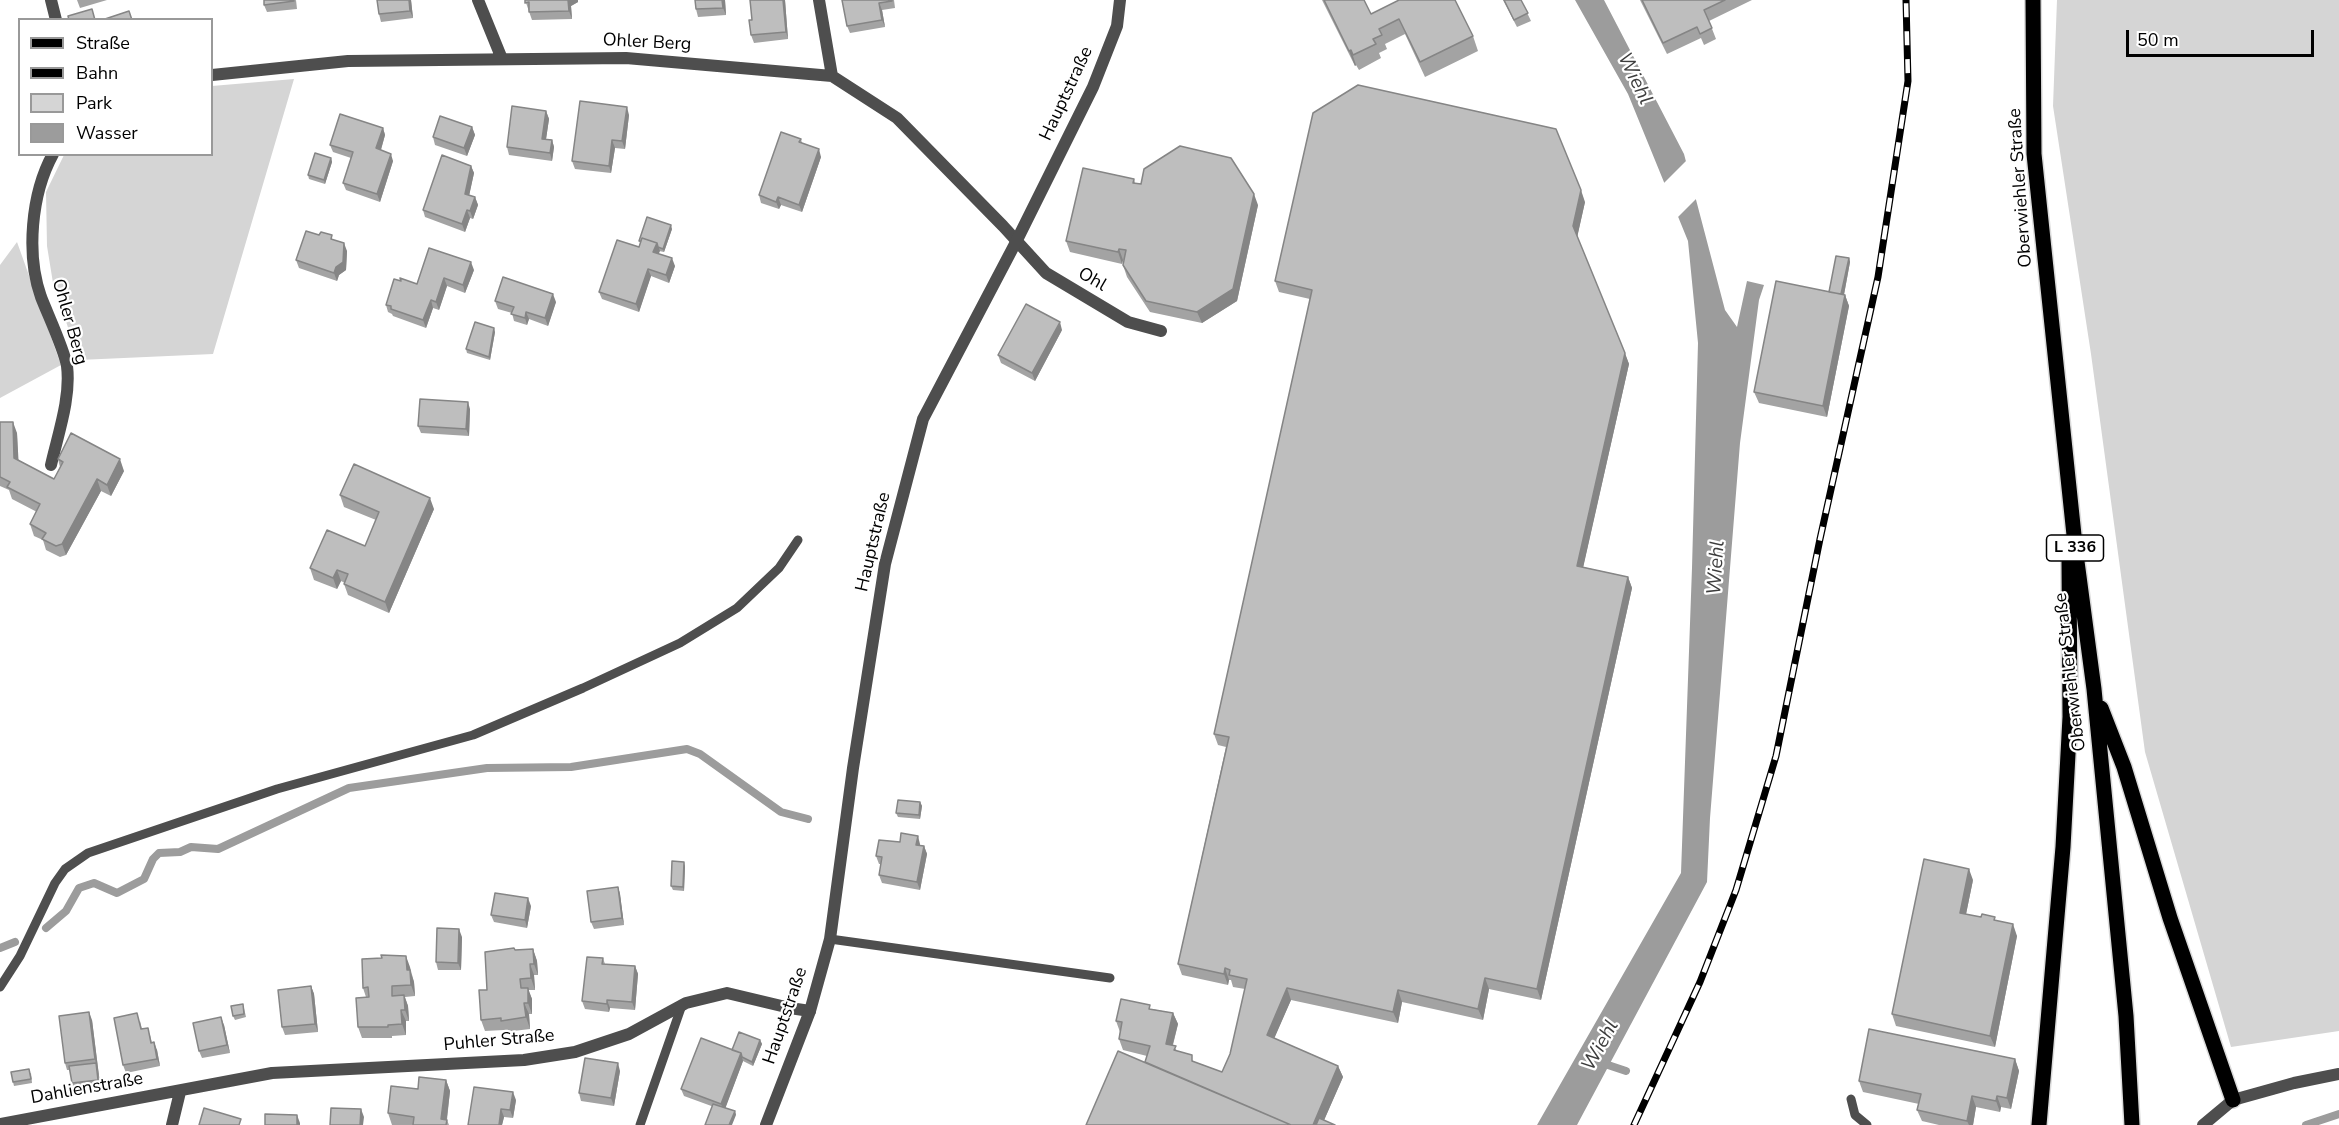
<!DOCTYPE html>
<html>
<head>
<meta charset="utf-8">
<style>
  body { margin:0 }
  #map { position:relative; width:2339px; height:1125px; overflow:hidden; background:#fff; font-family:"Nunito Sans",sans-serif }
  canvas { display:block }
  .legend { position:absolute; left:18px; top:18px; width:195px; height:138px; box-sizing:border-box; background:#fff; border:2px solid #999; margin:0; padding:8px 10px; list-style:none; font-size:18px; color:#000 }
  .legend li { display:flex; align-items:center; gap:12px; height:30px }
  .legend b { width:30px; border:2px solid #999 }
  .scale { position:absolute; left:2126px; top:30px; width:188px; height:27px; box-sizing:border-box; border:3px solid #000; border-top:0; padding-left:8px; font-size:18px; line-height:21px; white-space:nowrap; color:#000; -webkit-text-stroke:4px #fff; paint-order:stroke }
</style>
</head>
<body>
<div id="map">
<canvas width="2339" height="1125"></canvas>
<ul class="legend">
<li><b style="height:8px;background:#000"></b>Straße</li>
<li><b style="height:8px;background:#000"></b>Bahn</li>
<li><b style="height:16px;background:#d5d5d5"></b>Park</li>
<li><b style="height:16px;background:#9c9c9c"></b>Wasser</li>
</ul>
<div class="scale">50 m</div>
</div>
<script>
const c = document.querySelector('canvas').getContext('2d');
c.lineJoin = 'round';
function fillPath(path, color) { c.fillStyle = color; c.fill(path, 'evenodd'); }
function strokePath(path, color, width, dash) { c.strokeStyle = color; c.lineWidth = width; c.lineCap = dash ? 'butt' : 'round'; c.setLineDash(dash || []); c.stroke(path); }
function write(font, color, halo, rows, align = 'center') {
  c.font = font + ' "Nunito Sans",sans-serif'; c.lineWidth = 4.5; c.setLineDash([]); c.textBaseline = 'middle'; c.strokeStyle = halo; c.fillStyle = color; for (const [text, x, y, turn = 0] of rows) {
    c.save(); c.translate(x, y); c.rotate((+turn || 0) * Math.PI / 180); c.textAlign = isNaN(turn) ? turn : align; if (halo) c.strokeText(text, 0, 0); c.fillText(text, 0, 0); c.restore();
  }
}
fillPath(new Path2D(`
  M2057 0H2339V1031L2231 1047 2145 752 2091 354 2053 106Z
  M294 79 213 354 79 360 53 283 47 246 46 192 64 155 212 154V86Z
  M17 242 61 365 0 398V265Z`), '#d5d5d5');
fillPath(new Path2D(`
  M1575 0H1604L1684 154 1725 310 1737 327 1747 281 1764 285 1759 300 1740 443 1710 818 1707 882 1577 1125H1537L1681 873 1692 568 1698 343 1688 241 1628 94Z`), '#9c9c9c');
fillPath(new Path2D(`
  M1688 159 1698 197 1676 219 1662 185Z`), '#fff');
strokePath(new Path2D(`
  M46 928 66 911 79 888 94 883 117 893 144 879 153 859 159 853 180 852 191 847 218 849 349 788 487 768 571 767 687 749 700 754 781 812 808 819
  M0 948 15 942
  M1602 1063 1626 1071
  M2306 1125 2339 1114`), '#9c9c9c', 8);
const primary = new Path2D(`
  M2033 0 2034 154 2076 554 2094 689 2126 1016 2132 1125
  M2101 708 2124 767 2170 918 2233 1100
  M2039 1125 2063 847 2070 717 2069 562`);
strokePath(primary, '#dbdbdb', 18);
strokePath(new Path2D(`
  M830 939 1110 978
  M0 987 20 956 55 883 65 869 88 853 277 789 473 735 583 688 680 643 737 608 779 568 798 540
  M1851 1099 1855 1115 1867 1125
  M640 1125 682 1005`), '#4e4e4e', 9);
strokePath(new Path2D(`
  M51 0 56 20
  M478 0 502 59
  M819 0 832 76
  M212 75 348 61 626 58 832 76 897 118 1003 226 1046 273 1128 322 1161 331
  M51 465C58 434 71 398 67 366 64 349 48 315 41 297 26 255 31 194 53 154
  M0 1124 272 1073 524 1060 575 1052 629 1034 686 1003 727 993 790 1008 810 1011
  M172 1125 180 1092
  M2203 1125 2233 1100 2294 1083 2339 1074`), '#4e4e4e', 12);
strokePath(new Path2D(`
  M766 1125 810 1011 830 939 853 768 885 564 923 419 1016 242 1093 87 1117 26 1120 0`), '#4e4e4e', 12);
strokePath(primary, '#000', 15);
const rail = new Path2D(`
  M1634 1125 1700 982 1736 890 1776 756 1820 539 1878 277 1908 81 1906 0`);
strokePath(rail, '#000', 7);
strokePath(rail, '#fff', 4.5, [14]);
fillPath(new Path2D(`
  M77 0H107L80 8Z
  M296 0 297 9 267 12 264 5Z
  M411 0 413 18 381 22 379 14Z
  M525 0H578V2L571 6 572 19 532 20Z
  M725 0 726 15 698 17 696 9Z
  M785 0 788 39 754 43 751 35 752 20Z
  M842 0H894L895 8 882 10 885 27 850 33 847 26Z
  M1322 0H1364L1371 14 1399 0 1473 36 1478 51 1425 77 1405 34 1385 44 1387 49 1379 53 1381 58 1359 70 1356 65 1355 66Z
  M1503 0H1521L1531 21 1517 27Z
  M1640 0H1752L1709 21 1716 39 1704 45 1701 38 1667 54Z
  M546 111 549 119 546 139 552 140 554 147 552 161 509 155 507 147Z
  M629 115 625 149 615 148 611 173 575 169 572 161Z
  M472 127 475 135 467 156 435 145 433 137Z
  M383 128 385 135 381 150 393 161 380 202 346 190 343 183 351 158 333 152 330 145Z
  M801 139 802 143 821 157 802 212 781 205 779 209 761 203 759 195Z
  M331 158 332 162 325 184 309 179 308 175Z
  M471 166 474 173 469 195 475 197 478 205 473 219 470 218 465 232 425 217 423 210Z
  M1134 179 1135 183 1258 205 1237 301 1202 323 1150 312 1127 277 1123 265 1124 260H1123L1122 264 1070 252 1066 241Z
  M1585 202 1577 237 1629 364 1583 567 1628 577 1632 588 1541 1000 1489 989 1483 1020 1402 1002 1398 1023 1291 1000 1274 1038 1338 1066 1343 1077 1324 1120 1145 1062 1147 1056 1123 1050 1119 1039 1120 1032 1116 1021 1152 1009 1173 1013 1178 1024 1173 1045 1177 1051 1195 1062 1222 1072 1230 1054 1245 989 1233 987 1231 980H1229L1228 985 1182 975 1178 964 1226 747 1218 745 1214 734 1310 299 1279 292 1275 281Z
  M672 229 664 252 659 251 658 254 675 266 669 283 651 276 639 312 602 299 599 292 639 247 641 244 639 241Z
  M334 240 347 251 346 270 339 275 337 281 299 268 296 260Z
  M1849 258 1850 262 1844 295H1845L1849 306 1827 417 1759 403 1754 392 1829 292Z
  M474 270 465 293 447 286 439 310 433 308 426 328 393 316 392 314 388 312 386 305 401 281 417 284Z
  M495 301 556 302 548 326 529 319 527 325 514 321 512 313 498 309Z
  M1062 330 1035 381 1001 363 998 355Z
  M495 332 490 360 467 353 466 349Z
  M470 409 469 436 421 433 418 426Z
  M0 422 17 433 18 460 54 479 60 467 58 459 124 471 111 496 101 491 66 555 60 557 46 550 43 540 34 536 30 524 37 512 12 499 9 490 0 486Z
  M340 495 434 509 389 613 348 595 344 584 345 583 341 581 337 589 314 580 310 568 365 546 376 520 344 507Z
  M920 802 922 806 920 819 898 817 896 813Z
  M920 844V846H924L927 854 920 890 882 883 879 875 881 864H879L876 856Z
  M685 866 684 891 673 890 671 886Z
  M1973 880 1966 914 1996 921 2017 936 1995 1047 1896 1026 1892 1014Z
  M618 887 620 894 624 925 594 929 591 922Z
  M531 906 527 928 494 922 491 915Z
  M462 937 461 970H438L436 962Z
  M514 948 515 950 533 949 537 961 538 975H534L535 990H528L532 999V1014H529L530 1029 505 1032 504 1030 485 1031 481 1020 487 990Z
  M603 958 605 964 635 966 638 974 635 1010 610 1008 609 1012 585 1009 582 1001Z
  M410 967 414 982 415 996 405 997 408 1006 409 1021H406V1035L392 1036V1038H362L358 1027 366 997 363 988Z
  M311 986 314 994 318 1032 285 1035 282 1027Z
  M244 1008 246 1017 235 1020 233 1016Z
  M92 1020 100 1084 73 1087 70 1070H67L65 1063Z
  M140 1021 142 1029 150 1035 152 1043 157 1050 160 1066 126 1073 123 1065Z
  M224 1025 230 1053 202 1058 199 1051Z
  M760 1040 762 1044 753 1066 743 1061 725 1108 735 1111 736 1115 684 1096 681 1089 732 1050Z
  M2015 1059 2019 1071 2011 1109 2001 1107 2000 1112 1976 1107 1973 1125H1939L1922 1121 1917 1110 1919 1104 1863 1092 1859 1081Z
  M620 1071 614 1106 581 1101 579 1093Z
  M31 1073 32 1083 14 1086 13 1082Z
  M446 1080 450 1091 447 1120 449 1125H392L388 1113 418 1089Z
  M516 1100 513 1118 504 1117 502 1125H468Z`), '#a3a3a3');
fillPath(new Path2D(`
  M409 0H411L413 18 410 11Z
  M568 0H578V2L571 6 572 19 569 11Z
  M722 0H725L726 15 723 8Z
  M783 0H785L788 39 786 32Z
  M879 3 882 10 885 27 882 20Z
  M1351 50 1356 65 1355 66 1349 51Z
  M627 107 629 115 625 149 622 141Z
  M546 111 549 119 545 146 542 139Z
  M472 127 475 135 467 156 464 148Z
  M383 128 385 135 379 156 376 148Z
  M552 140 554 147 552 161 550 153Z
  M612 140 615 148 611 173 609 166Z
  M819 149 821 157 802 212 799 205Z
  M391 154 393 161 380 202 377 194Z
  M331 158 332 162 325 184 324 180Z
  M471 166 474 173 468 201 465 194Z
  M1581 190 1585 202 1577 238 1573 226Z
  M1254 194 1258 205 1237 301 1202 323 1197 312Z
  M475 197 478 205 473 219 470 211Z
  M778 197 781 205 779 209 776 202Z
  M467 210 470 218 465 232 462 224Z
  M671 225 672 229 664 252 663 249Z
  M344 243 347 251 346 270 339 275 337 281 334 273Z
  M657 243 660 251 656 260 653 252Z
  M1119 249 1123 260 1122 264 1118 252Z
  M672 258 675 266 669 283 666 275Z
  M1849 258 1850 262 1842 305 1840 301Z
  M471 262 474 270 465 293 463 285Z
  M648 269 651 276 639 312 636 304Z
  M444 278 447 286 439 310 436 302Z
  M553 294 556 302 548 326 545 318Z
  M1845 295 1849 306 1827 417 1823 406Z
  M431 300 433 308 426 328 423 320Z
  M526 312 529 319 527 325 525 318Z
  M1060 322 1062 330 1035 381 1032 373Z
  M494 328 495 332 490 360 489 357Z
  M1625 353 1629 364 1581 577 1577 566Z
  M468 402 470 409 469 436 466 429Z
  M13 422 17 433 19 469 14 458Z
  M120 459 124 471 111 496 107 485Z
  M97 479 101 491 66 555 62 544Z
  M430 498 434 509 389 613 385 602Z
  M337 570 341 581 337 589 333 578Z
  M1628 577 1632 588 1541 1000 1537 989Z
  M920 802 922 806 920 819 919 815Z
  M918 836 920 844 918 853 916 845Z
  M924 846 927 854 920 890 917 882Z
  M684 862 685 866 684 891 683 887Z
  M1969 869 1973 880 1964 924 1960 913Z
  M618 887 620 894 624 925 622 918Z
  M528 898 531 906 527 928 525 920Z
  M2013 924 2017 936 1995 1047 1990 1036Z
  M459 929 462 937 461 970 458 963Z
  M533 949 537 961 538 975 534 964Z
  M406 956 410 967 411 982 407 970Z
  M530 964 534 975 535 990 531 978Z
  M635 966 638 974 635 1010 632 1002Z
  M1225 968 1229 980 1228 985 1224 974Z
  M410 970 414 982 415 996 411 985Z
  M1485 978 1489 989 1483 1020 1478 1009Z
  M311 986 314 994 318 1032 315 1024Z
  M528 988 532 999V1014L528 1003Z
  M1287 988 1291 1000 1271 1046 1267 1035Z
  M1398 990 1402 1002 1398 1023 1393 1012Z
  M404 995 408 1006 409 1021 405 1010Z
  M607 1000 610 1008 609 1012 607 1004Z
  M524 1003 529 1014 530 1029 526 1017Z
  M401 1010 406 1021V1035L402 1024Z
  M89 1012 92 1020 100 1084 95 1059Z
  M1173 1013 1178 1024 1170 1055 1166 1044Z
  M221 1017 224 1025 230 1053 227 1045Z
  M760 1040 762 1044 753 1066 752 1062Z
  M154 1042 157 1050 160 1066 157 1059Z
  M741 1053 743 1061 724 1112 721 1104Z
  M2015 1059 2019 1071 2011 1109 2007 1098Z
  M618 1063 620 1071 614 1106 611 1098Z
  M1338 1066 1343 1077 1322 1125H1313Z
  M446 1080 450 1091 446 1125 441 1119Z
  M513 1092 516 1100 513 1118 510 1110Z
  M1972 1096 1976 1107 1973 1125H1969L1967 1121Z
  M1997 1096 2001 1107 2000 1112 1996 1101Z
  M361 1109 364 1117 363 1125H360Z
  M501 1109 504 1117 502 1125H499Z
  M735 1111 736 1115 732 1125H729Z
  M297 1115 300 1123V1125H297Z`), '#858585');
const building = new Path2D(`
  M264 0H294V1L264 5Z
  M377 0H409L410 11 379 14Z
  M525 0H568L569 11 529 12V2L525 3Z
  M695 0H722L723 8 696 9Z
  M750 0H783L786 32 751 35 749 20H752Z
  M842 0H892V1L879 3 882 20 847 26Z
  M1324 0H1364L1371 14 1399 0H1455L1473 36 1420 62 1399 19 1379 29 1382 35 1373 39 1376 44 1353 55 1351 50 1349 51Z
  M1504 0H1521L1528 13 1514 20Z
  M1642 0H1725L1704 10 1712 28 1700 34 1697 27 1663 43Z
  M92 9 95 20H69L68 16Z
  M129 11 132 20H102Z
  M1358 85 1556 129 1581 190 1573 226 1625 353 1577 566 1628 577 1537 989 1485 978 1478 1009 1398 990 1393 1012 1287 988 1267 1035 1338 1066 1313 1125H1291L1145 1062 1150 1046 1119 1039 1122 1022 1116 1021 1121 999 1150 1005 1149 1009 1173 1013 1166 1044 1176 1046 1174 1050 1192 1055V1061L1222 1072 1230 1054 1247 979 1229 975 1230 970 1225 968 1224 974 1178 964 1229 737 1214 734 1312 290 1275 281 1313 113Z
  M580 101 627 107 622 141 612 140 609 166 572 161Z
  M512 106 546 111 542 139 552 140 550 153 507 147Z
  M340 114 383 128 376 148 391 154 377 194 343 183 353 152 330 145Z
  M440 116 472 127 464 148 433 137Z
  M781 132 801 139 799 142 819 149 799 205 778 197 776 202 759 195Z
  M1180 146 1231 158 1254 194 1233 289 1197 312 1146 301 1123 265 1126 250 1119 249 1118 252 1066 241 1083 168 1134 179 1133 183 1141 184 1144 169Z
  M315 153 331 158 324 180 308 175Z
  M442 155 471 166 465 194 475 197 470 211 467 210 462 224 423 210Z
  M647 217 671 225 663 249 658 247 657 243 642 238 641 241H639Z
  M306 231 319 235 321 232 332 235 331 239 344 243 343 262 336 267 334 273 296 260Z
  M642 238 657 243 653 252 672 258 666 275 648 269 636 304 599 292 617 240 639 247Z
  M429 248 471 262 463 285 444 278 436 302 431 300 423 320 391 309V306L386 305 394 279 401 281 400 278 417 284Z
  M1836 256 1849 258 1841 294 1829 292Z
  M503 277 553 294 545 318 526 312 525 318 511 314 514 307 495 301Z
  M1776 281 1845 295 1823 406 1754 392Z
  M1026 304 1060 322 1032 373 998 355Z
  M475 322 494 328 489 357 466 349Z
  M420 399 468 402 466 429 418 426Z
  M0 422H13L14 458 54 479 63 462 58 459 71 433 120 459 107 485 97 479 62 544 56 546 42 539 46 533 30 524 40 504 7 487 10 482 0 477Z
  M354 464 430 498 385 602 344 584 348 574 337 570 333 578 310 568 327 530 365 546 379 512 340 495Z
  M898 800 920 802 919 815 896 813Z
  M901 833 918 836 916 845 924 846 917 882 879 875 882 857 876 856 879 840 900 842Z
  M1924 859 1969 869 1960 913 1981 917 1982 914 1995 917 1994 920 2013 924 1990 1036 1892 1014Z
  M672 861 684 862 683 887 671 886Z
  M618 887 622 918 591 922 587 891Z
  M495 893 528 898 525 920 491 915Z
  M437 928 459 929 458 963 436 962Z
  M514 948 515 950 533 949 534 964H530L531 978 520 979 521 988H528V1003H524L526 1017 501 1021V1018L481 1020 479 990H487L485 952Z
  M381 955 406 956 407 970H410L411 985 392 986V996L404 995 405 1010H401L402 1024 388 1025V1027H358L356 998 369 997 368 987 363 988 362 959 382 958Z
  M587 957 603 958 602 964 635 966 632 1002 607 1000V1004L582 1001Z
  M311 986 315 1024 282 1027 278 990Z
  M243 1004 244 1014 233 1016 231 1006Z
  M89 1012 95 1059 65 1063 59 1016Z
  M137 1013 141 1029 148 1028 151 1043 154 1042 157 1059 123 1065 114 1018Z
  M221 1017 227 1045 199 1051 193 1023Z
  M1869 1029 2015 1059 2007 1098 1997 1096 1996 1101 1972 1096 1967 1121 1917 1110 1921 1094 1859 1081Z
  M739 1032 760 1040 752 1062 742 1057 741 1053 732 1050Z
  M701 1038 741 1053 721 1104 681 1089Z
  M1118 1051 1291 1125H1086Z
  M585 1058 618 1063 611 1098 579 1093Z
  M96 1063 98 1080 72 1083 69 1066Z
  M29 1069 31 1079 13 1082 11 1072Z
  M419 1077 446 1080 441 1119 447 1120 446 1125H413L414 1117 388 1113 391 1086 418 1089Z
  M474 1087 513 1092 510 1110 501 1109 499 1125H468Z
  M713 1104 735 1111 729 1125H705Z
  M204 1108 241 1119 239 1125H199Z
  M331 1108 361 1109 360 1125H330Z
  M265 1114 297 1115V1125H265Z
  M1319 1118 1335 1125H1316Z`);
fillPath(building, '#bebebe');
strokePath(building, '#858585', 1.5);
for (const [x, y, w] of [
  [2075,548,57]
]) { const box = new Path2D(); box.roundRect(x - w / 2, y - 13, w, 26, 4.5); c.fillStyle = '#fff'; c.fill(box); strokePath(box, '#000', 1.5); }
write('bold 16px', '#000', null, [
  ["L 336",2075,548]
]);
write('18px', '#000', '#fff', [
  ["Ohler Berg",647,43,3],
  ["Hauptstraße",1067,94,-65],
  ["Oberwiehler Straße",2021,188,-94],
  ["Ohl",1092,280,30],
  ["Ohler Berg",69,322,74],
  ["Hauptstraße",874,542,-77],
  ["Oberwiehler Straße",2071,672,-97],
  ["Hauptstraße",786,1016,-71],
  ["Puhler Straße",499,1041,-5],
  ["Dahlienstraße",87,1089,-10]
]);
write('italic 20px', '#3d3d3d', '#fff', [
  ["Wiehl",1634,79,64],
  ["Wiehl",1717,568,-86],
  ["Wiehl",1601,1046,-61]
]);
</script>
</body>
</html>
